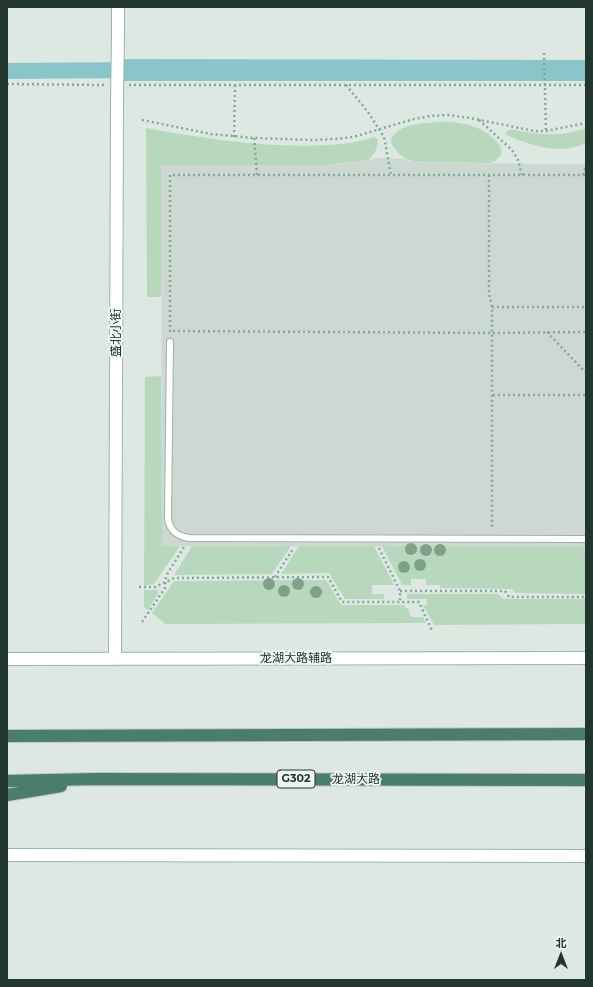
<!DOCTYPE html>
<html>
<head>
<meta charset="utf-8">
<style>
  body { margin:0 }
  #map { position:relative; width:593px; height:987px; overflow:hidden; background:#dee8e3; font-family:Montserrat,"Noto Sans SC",sans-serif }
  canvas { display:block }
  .frame { position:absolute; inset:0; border:8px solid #21362f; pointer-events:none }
  .north { position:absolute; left:541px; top:935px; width:40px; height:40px; -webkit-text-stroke:3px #eef5f1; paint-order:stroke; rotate:0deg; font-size:11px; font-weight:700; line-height:16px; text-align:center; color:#21362f }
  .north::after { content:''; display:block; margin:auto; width:14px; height:18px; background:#21362f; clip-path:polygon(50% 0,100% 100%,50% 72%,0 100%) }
</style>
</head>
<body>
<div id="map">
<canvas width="593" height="987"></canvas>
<div class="frame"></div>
<div class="north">北</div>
</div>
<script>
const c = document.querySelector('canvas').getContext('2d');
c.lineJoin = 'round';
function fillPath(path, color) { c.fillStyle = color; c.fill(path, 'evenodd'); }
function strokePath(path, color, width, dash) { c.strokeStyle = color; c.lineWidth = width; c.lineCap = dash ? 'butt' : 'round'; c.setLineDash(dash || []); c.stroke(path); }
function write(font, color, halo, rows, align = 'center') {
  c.font = font + ' Montserrat,"Noto Sans SC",sans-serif'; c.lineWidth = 4; c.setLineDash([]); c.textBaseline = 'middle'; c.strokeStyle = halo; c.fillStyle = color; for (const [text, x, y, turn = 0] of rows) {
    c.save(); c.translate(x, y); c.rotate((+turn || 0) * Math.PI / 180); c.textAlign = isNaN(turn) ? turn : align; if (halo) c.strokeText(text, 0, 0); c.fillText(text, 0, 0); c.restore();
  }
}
fillPath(new Path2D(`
  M380 158 406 159 411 162 421 163 586 164V547L162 546 161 165H326L339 164Z`), '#cdd8d2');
fillPath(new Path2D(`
  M437 122C458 121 482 125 496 141 500 145 503 149 501 155L495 161 489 163 415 162C406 161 391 149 391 139 400 123 421 124 437 122Z
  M146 128C207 139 279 150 341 144 353 143 364 140 374 137L378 140C378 148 374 155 368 160L326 165H161V297H147Z
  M511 129C527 133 544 135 561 134 569 133 578 130 586 129V143C559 156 531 145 506 135V132Z
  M161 376 162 546H180L154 584 144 586 145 377Z
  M192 546H291L272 574 174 575Z
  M299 546H374L394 585H372V594H384V599H345L329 573 281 574Z
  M382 546 583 547 586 549V594L515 593 512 589 440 588V585H426V579H411V585H402Z
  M326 580 341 605H405V608H408L411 617H423L426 623 164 624 163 621 160 620 152 613 174 581Z
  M144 590H157L159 592 148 610 144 607Z
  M407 594H498L503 599H586V624L434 625 423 605H427V599H407Z`), '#b8d8be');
fillPath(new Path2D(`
  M115 59 586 60V81H115Z`), '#8ac6c9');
strokePath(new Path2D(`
  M7 71 132 70`), '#8ac6c9', 16);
const service = new Path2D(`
  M170 342 168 519C170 531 177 536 189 538L586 539`);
const tertiary = new Path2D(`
  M118 7V33
  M115 658 117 104`);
const secondary = new Path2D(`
  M7 659 586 658
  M7 855 586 856`);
const trunk = new Path2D(`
  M7 736 586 734
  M7 781 96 779 586 780
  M7 795 61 786`);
strokePath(service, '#a2afa9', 8);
strokePath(tertiary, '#a2afa9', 14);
strokePath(secondary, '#9eb3a9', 14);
strokePath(trunk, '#bcc3c1', 14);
strokePath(new Path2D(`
  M544 53 546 131
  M7 84 104 85
  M129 85H586
  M346 85 368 112 384 137 391 175
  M142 120 211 134 254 138 313 140 335 139 353 137 414 119 430 116 448 115 470 118 534 131H546L586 123
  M479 120 512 150 518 160 522 175
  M234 137 235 85
  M254 138 257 175
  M489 175V294L492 307V528
  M583 175 586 166
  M492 307H586
  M173 331 492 333 586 332
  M170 332V175H586
  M547 332 586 373
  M493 395H586
  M379 548 400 591V602
  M275 577 293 549
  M139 587H155L174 578 328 577 342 602H419L432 631
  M400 591H505L509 597H586
  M142 622 165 588 166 576 184 547`), '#81a999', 2.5, [2, 3]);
strokePath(service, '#fff', 6);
strokePath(tertiary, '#fff', 12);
strokePath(secondary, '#fff', 12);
strokePath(trunk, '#4b7d6c', 12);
const tertiaryBridge = new Path2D(`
  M117 104 118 33`);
strokePath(tertiaryBridge, '#a2afa9', 14, []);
strokePath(tertiaryBridge, '#fff', 12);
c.fillStyle = '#7ea289';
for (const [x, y] of [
  [411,549],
  [426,550],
  [440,550],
  [420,565],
  [404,567],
  [269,584],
  [298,584],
  [284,591],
  [316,592]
]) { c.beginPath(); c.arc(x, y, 6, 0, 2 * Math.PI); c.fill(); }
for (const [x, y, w] of [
  [296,779,38]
]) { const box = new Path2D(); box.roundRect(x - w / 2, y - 9, w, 18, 3); c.fillStyle = '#eef5f1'; c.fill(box); strokePath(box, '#21362f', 1); }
write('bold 11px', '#21362f', null, [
  ["G302",296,779]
]);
write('12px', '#21362f', '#eef5f1', [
  ["盛北小街",116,333,-90],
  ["龙湖大路辅路",296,658],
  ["龙湖大路",356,779]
]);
</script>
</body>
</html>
